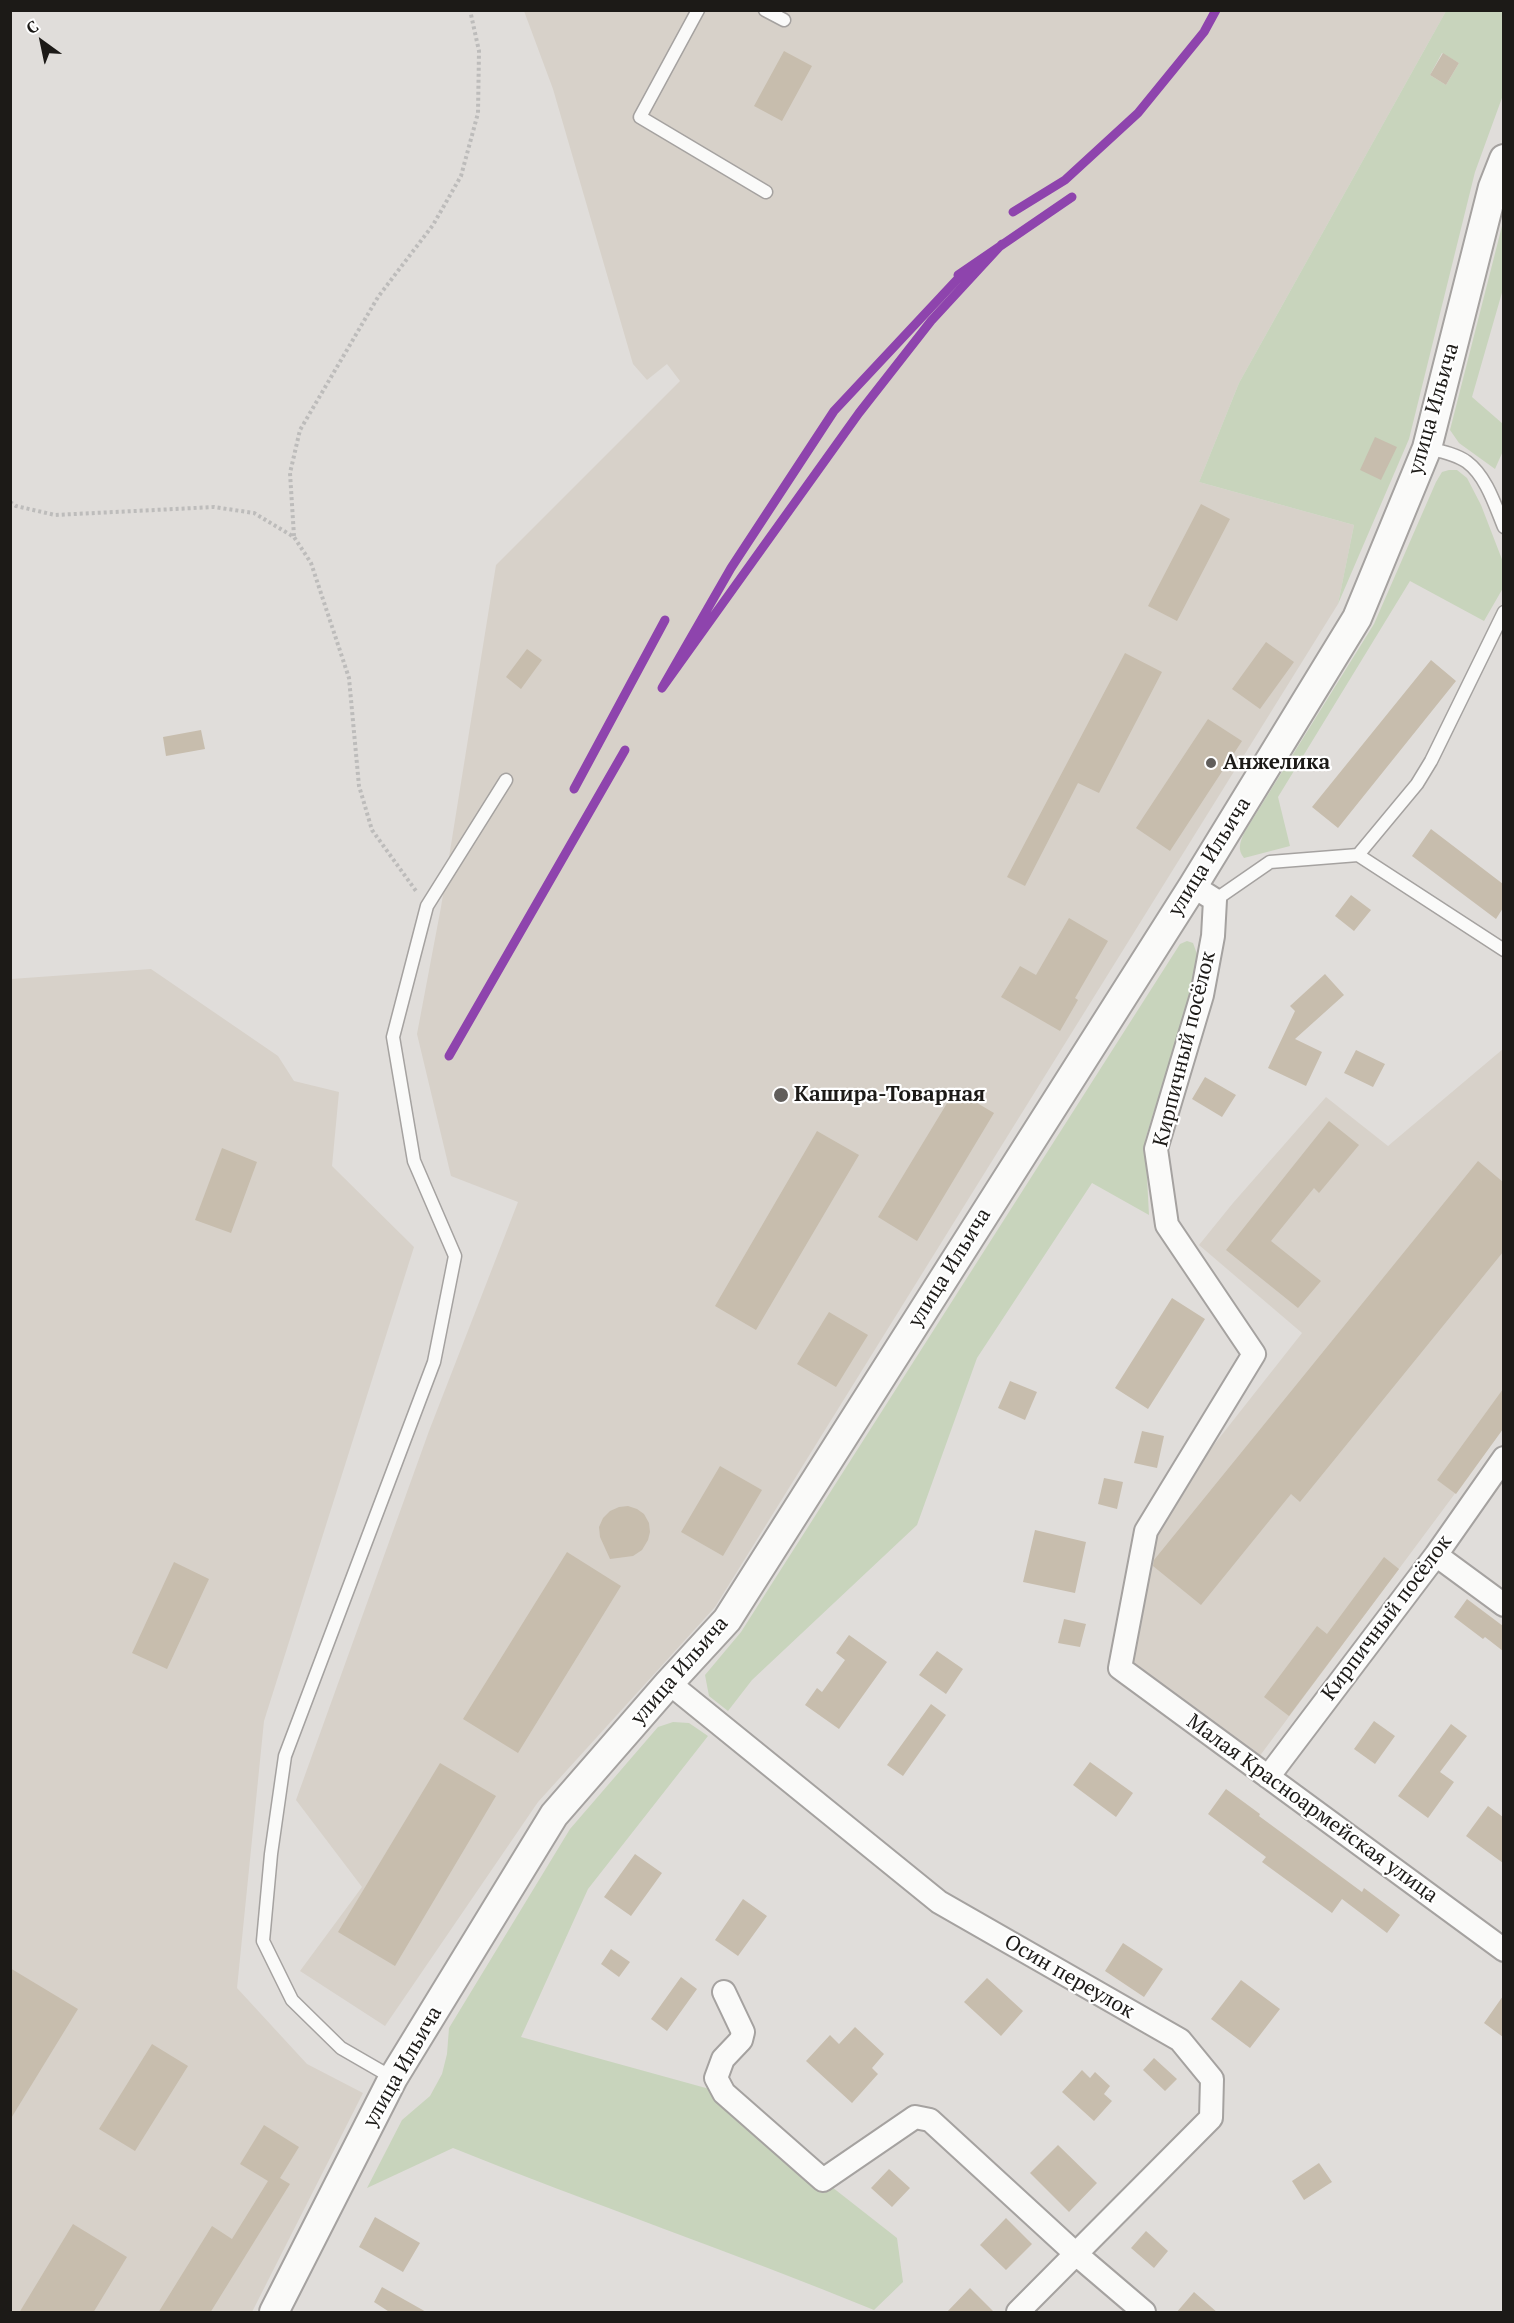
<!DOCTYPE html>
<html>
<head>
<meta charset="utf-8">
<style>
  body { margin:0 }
  #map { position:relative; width:1514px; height:2323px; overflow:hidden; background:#e0ddda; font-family:"PT Serif",serif }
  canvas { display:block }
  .frame { position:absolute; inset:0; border:12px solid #1c1a17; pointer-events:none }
  .north { position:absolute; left:12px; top:12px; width:60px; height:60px; -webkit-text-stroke:4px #fff; paint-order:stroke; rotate:327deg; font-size:16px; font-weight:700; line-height:24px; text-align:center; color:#1c1a17 }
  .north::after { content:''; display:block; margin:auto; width:21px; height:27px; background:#1c1a17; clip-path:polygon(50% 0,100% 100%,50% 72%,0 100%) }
</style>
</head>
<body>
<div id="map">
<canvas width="1514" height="2323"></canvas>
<div class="frame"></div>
<div class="north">С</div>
</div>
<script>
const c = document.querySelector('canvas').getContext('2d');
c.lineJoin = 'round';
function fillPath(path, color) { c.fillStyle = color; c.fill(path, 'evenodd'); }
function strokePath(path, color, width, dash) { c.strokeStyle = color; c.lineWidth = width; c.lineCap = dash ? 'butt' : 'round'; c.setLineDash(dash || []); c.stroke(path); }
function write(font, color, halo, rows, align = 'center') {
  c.font = font + ' "PT Serif",serif'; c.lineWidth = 4.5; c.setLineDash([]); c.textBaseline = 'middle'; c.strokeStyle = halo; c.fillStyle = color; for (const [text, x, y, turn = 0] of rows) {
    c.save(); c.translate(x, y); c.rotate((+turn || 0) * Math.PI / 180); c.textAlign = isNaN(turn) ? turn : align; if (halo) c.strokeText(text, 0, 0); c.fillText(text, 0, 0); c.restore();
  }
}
fillPath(new Path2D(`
  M524 11H1446L1239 383 1199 482 1354 525 1338 604 715 1607 538 1802 385 2026 300 1971 362 1887 296 1800 429 1431 518 1202 451 1176 417 1034 441 907 496 565 680 381 667 364 647 380 633 364 553 89Z
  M151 969 278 1056 294 1081 339 1092 332 1166 414 1247 264 1721 237 1988 307 2064 363 2093 252 2312H11V979Z
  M1503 1049V1429L1253 1765 1120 1668 1146 1531 1302 1333 1199 1245 1233 1203 1326 1097 1388 1146Z`), '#d7d1c9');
fillPath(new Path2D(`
  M1446 11H1503V95L1475 172 1409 439 1338 604 1354 525 1199 482 1239 383ZM1442 53 1459 63 1446 85 1430 75Z
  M1503 222V289L1472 397 1503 424V451L1495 469 1459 443 1450 430Z
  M1449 470H1457L1467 478 1481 505 1503 562V588L1484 621 1410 581 1278 797 1290 846 1244 858C1237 849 1240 843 1244 833L1374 624 1436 482 1442 472Z
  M1187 941 1193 943 1197 954 1190 997 1145 1140 1149 1215 1092 1183 977 1358 917 1525 752 1680 728 1711 709 1696 705 1675 741 1632 1180 944Z
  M673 1722 689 1723 708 1736 588 1889 521 2037 724 2093 823 2180 897 2238 903 2282 874 2310C735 2253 592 2204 453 2148L367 2188 402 2120 430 2096 442 2074 447 2054 449 2028 570 1829 658 1727Z`), '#c8d4bc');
fillPath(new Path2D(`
  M784 51 812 66 782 121 754 106Z
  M1443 53 1459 63 1446 85 1430 75Z
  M1375 437 1397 447 1381 480 1360 470Z
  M1201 504 1230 519 1177 621 1148 606Z
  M1266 642 1294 662 1260 709 1232 689Z
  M527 649 542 660 521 689 506 677Z
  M1125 653 1162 672 1099 793 1078 783 1025 886 1007 877Z
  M1431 660 1456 681 1338 828 1312 807Z
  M1208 719 1242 741 1170 851 1136 828Z
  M201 730 205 749 166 756 163 737Z
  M1431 829 1503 884V908L1496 919 1412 856Z
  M1351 895 1371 910 1354 931 1335 916Z
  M1069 918 1108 941 1075 998 1078 1000 1060 1031 1001 997 1020 966 1036 975Z
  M1325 974 1344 995 1295 1039 1322 1052 1306 1086 1268 1068 1295 1011 1290 1006Z
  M1356 1050 1385 1064 1373 1087 1344 1073Z
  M1205 1077 1236 1095 1222 1117 1192 1099Z
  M955 1090 994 1113 917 1241 878 1217Z
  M1329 1121 1359 1145 1319 1193 1314 1188 1271 1241 1321 1281 1298 1308 1226 1250Z
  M817 1131 859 1155 756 1330 715 1306Z
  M222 1148 257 1162 231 1233 195 1220Z
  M1478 1161 1503 1182V1252L1300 1502 1291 1494 1201 1605 1153 1566 1154 1560Z
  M1172 1298 1205 1319 1148 1409 1115 1388Z
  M829 1312 868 1335 836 1387 797 1364Z
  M1010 1381 1037 1392 1025 1420 998 1408Z
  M1503 1389V1429L1456 1494 1437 1480Z
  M1142 1431 1164 1436 1157 1468 1134 1463Z
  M720 1466 762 1490 723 1556 681 1532Z
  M1104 1478 1123 1482 1117 1509 1098 1504Z
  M628 1506 637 1509 644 1514 649 1523 650 1532 648 1540 642 1550 633 1556 610 1559 600 1537 599 1527 603 1518 610 1511 619 1507Z
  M1035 1530 1086 1542 1075 1593 1023 1582Z
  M567 1552 621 1586 518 1753 463 1719Z
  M1384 1557 1399 1569 1289 1716 1264 1697 1317 1626 1327 1634Z
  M174 1562 209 1579 167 1669 132 1653Z
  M1467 1599 1503 1626V1651L1485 1637 1483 1639 1454 1617Z
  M1064 1619 1086 1624 1080 1647 1058 1643Z
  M849 1635 887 1662 839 1729 805 1705 817 1688 822 1692 845 1660 836 1653Z
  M937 1651 963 1669 946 1694 919 1675Z
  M931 1704 946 1715 903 1776 887 1765Z
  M1374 1721 1395 1736 1375 1764 1354 1749Z
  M1451 1724 1467 1736 1440 1772 1454 1782 1428 1818 1398 1796Z
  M1090 1762 1133 1793 1116 1817 1073 1785Z
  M440 1763 496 1796 395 1966 338 1932Z
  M1226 1789 1260 1814 1259 1816 1362 1892 1364 1888 1400 1915 1387 1933 1342 1899 1332 1913 1262 1862 1266 1857 1208 1814Z
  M1488 1806 1503 1817V1863L1466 1836Z
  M635 1854 662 1873 631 1916 604 1897Z
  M743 1899 767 1916 738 1956 715 1940Z
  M1123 1943 1163 1969 1144 1997 1105 1971Z
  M611 1949 630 1962 619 1977 601 1964Z
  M10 1968 78 2009 10 2120Z
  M681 1977 697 1989 667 2031 651 2019Z
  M987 1978 1023 2011 1001 2036 964 2002Z
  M1241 1980 1280 2009 1250 2048 1211 2019Z
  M1503 1996V2037L1484 2023Z
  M855 2027 884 2054 872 2068 878 2074 852 2103 806 2061 830 2035 839 2044Z
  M152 2044 188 2066 135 2151 99 2129Z
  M1154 2058 1177 2079 1165 2091 1143 2070Z
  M1082 2070 1090 2078 1095 2072 1110 2086 1104 2094 1112 2101 1094 2121 1062 2092Z
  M264 2125 299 2147 280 2178 290 2184 210 2313H158L212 2226 232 2239 268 2181 240 2164Z
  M1058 2145 1097 2183 1069 2212 1030 2173Z
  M1319 2163 1332 2182 1304 2200 1292 2181Z
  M889 2169 910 2188 892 2207 871 2188Z
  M375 2217 420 2243 403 2272 359 2247Z
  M1006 2218 1032 2244 1006 2270 980 2245Z
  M73 2224 127 2257 93 2313H19Z
  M1146 2231 1168 2251 1154 2268 1131 2248Z
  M382 2287 428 2313H391L374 2302Z
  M970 2288 995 2313H946Z
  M1194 2292 1218 2313H1176Z`), '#c7bdad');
const service = new Path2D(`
  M698 10 640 117 766 192
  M765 10 784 20
  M1427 448C1440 451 1456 454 1467 462 1486 476 1495 505 1504 527
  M1358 855 1417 784 1431 761 1504 612
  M1215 900 1270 862 1358 855 1504 950
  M393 2078 341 2048 292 2000 263 1941 271 1854 285 1756 434 1362 455 1256 414 1161 393 1037 427 906 506 780`);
const minor = new Path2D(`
  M1193 886 1215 900 1213 936 1202 995 1156 1149 1167 1225 1254 1354 1146 1531 1120 1668 1504 1950
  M1436 1555 1504 1605
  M669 1683 939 1902 1180 2040 1212 2079 1211 2118 1018 2312
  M1268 1777 1436 1555 1504 1458
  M724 1992 743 2032 741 2040 723 2059 716 2078 724 2093 823 2180 915 2117 930 2120 1076 2254 1144 2312`);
const tertiary = new Path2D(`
  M274 2312 393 2078 554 1815 669 1683 727 1620 1193 886 1357 618 1427 448 1493 187 1504 159`);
strokePath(service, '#a5a2a0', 15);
strokePath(minor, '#a5a2a0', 26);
strokePath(tertiary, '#a5a2a0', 32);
strokePath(new Path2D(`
  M10 502 16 506 55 515 214 507 254 513 294 537 311 563 349 678 359 786 372 830 416 891
  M294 536 290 473 300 430 378 297 433 225 461 176 478 113 479 51 470 10`), '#bdbcbb', 4, [3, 3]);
strokePath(service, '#fafaf9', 12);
strokePath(minor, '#fafaf9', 22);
strokePath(tertiary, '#fafaf9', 28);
strokePath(new Path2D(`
  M1013 212 1065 180 1138 113 1204 32 1216 10
  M966 270 834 411 731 568 662 688 859 413 931 321 1002 244
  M958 275 1072 197
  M574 789 665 620
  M449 1056 625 750`), '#8e44ad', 9);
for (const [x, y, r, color] of [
  [1211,763,6,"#615e5b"],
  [781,1095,8,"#615e5b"]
]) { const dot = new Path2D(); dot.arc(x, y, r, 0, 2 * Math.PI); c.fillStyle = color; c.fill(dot); strokePath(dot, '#fff', 2); }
write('21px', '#1c1a17', '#fff', [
  ["улица Ильича",1434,409,-74],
  ["улица Ильича",1210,857,-58],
  ["Кирпичный посёлок",1185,1049,-76],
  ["улица Ильича",950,1268,-58],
  ["Кирпичный посёлок",1387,1618,-53],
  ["улица Ильича",680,1671,-49],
  ["Малая Красноармейская улица",1312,1809,36],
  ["Осин переулок",1069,1977,30],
  ["улица Ильича",403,2067,-60]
]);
write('bold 21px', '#1c1a17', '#fff', [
  ["Анжелика",1223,763],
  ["Кашира-Товарная",794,1095]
], 'left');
</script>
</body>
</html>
